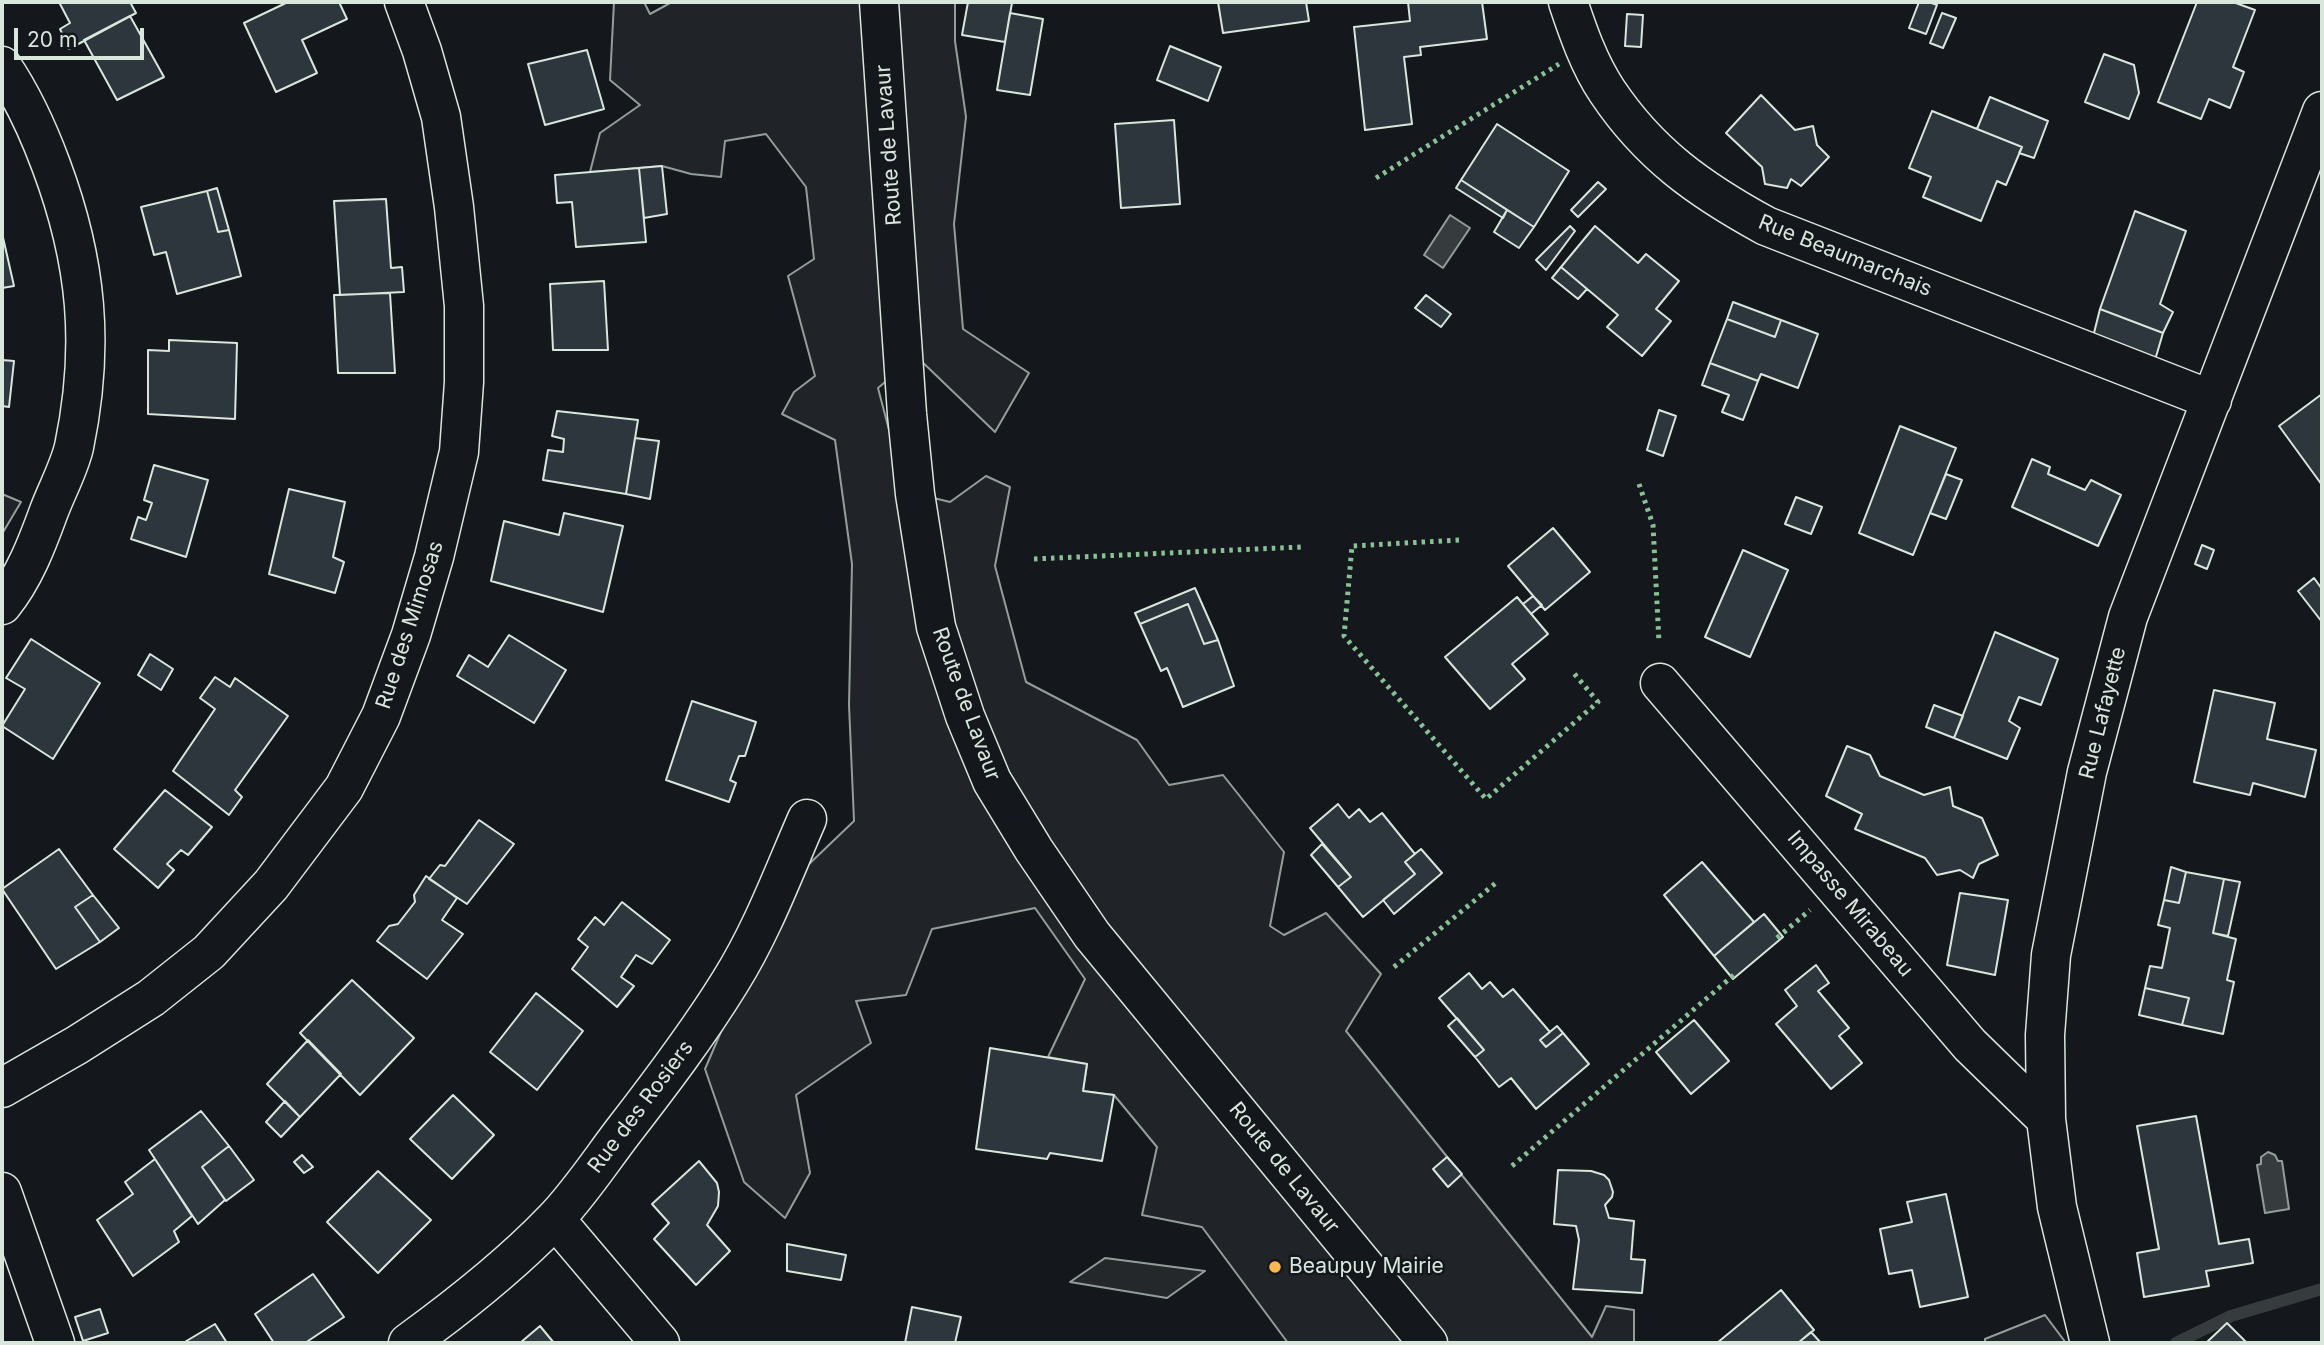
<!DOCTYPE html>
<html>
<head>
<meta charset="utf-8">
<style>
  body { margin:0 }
  #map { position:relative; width:2324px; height:1345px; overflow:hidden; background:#14181c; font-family:Inter,sans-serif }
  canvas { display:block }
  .frame { position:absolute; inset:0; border:4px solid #d8e6dc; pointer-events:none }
  .scale { position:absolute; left:14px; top:28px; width:130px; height:32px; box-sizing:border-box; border:4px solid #d8e6dc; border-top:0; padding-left:9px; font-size:21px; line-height:24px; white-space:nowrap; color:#d8e6dc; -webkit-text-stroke:5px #14181c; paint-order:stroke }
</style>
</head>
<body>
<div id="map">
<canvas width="2324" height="1345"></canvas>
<div class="frame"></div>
<div class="scale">20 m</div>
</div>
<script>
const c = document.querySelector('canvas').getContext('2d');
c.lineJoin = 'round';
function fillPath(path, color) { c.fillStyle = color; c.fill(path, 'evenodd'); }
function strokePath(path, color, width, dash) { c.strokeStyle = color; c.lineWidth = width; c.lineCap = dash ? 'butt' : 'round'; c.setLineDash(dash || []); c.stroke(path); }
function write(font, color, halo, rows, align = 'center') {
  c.font = font + ' Inter,sans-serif'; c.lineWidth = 5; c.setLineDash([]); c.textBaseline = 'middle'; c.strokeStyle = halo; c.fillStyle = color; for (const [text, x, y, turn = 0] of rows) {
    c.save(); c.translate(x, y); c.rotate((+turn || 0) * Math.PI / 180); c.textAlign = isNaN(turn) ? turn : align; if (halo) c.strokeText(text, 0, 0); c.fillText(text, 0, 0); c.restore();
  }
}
const green = new Path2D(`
  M614 2H644L650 14 672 2H955V41L966 117 954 224 963 329 1029 373 995 432 916 356 878 388 905 491 950 502 986 476 1010 487 995 566 1026 682 1137 740 1169 785 1223 775 1284 852 1270 926 1284 935 1326 913 1381 974 1346 1031 1592 1337 1606 1306 1634 1310V1343H1288L1202 1227 1142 1215 1157 1147 1114 1095 1083 1091 1087 1064 1048 1057 1085 979 1035 908 932 929 906 995 856 1001 871 1043 796 1095 810 1173 785 1218 744 1182 705 1069 782 890 854 821 849 705 852 564 835 440 782 414 794 392 815 376 788 276 814 259 806 187 766 134 725 141 721 177 691 174 662 166 590 172 600 133 640 105 610 80Z
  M2 494 21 502 2 534Z
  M2045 1315 2066 1343H1985V1339Z`);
fillPath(green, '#202428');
strokePath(green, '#939e99', 2);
const parking = new Path2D(`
  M1105 1258 1205 1271 1167 1298 1070 1282Z`);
fillPath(parking, '#24282b');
strokePath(parking, '#939e99', 2);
const water = new Path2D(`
  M1450 215 1470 228 1443 268 1424 255Z
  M2268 1152 2275 1155 2278 1161H2282L2289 1209 2265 1213 2257 1165 2261 1164V1157Z`);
fillPath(water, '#363b3e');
strokePath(water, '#939e99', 2);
strokePath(new Path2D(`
  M2176 1343 2231 1316 2322 1289`), '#363b3e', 12);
const building = new Path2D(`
  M59 2H130L136 13 69 49 60 29 70 23Z
  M288 2H339L347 19 302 40 317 73 276 92 244 23Z
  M968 2 1012 3 1005 42 962 35Z
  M1218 2H1306L1309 21 1223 33Z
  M1408 2H1482L1487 39 1420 47 1421 55 1404 57 1412 124 1365 130 1354 27 1410 21Z
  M1919 2H1929L1937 5 1926 34 1909 28Z
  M2197 2H2233L2255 10 2233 67 2244 72 2230 108 2209 99 2201 119 2158 102Z
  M1010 13 1043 19 1030 95 997 90Z
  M1942 13 1956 18 1943 48 1930 43Z
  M1627 14 1643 15 1641 47 1625 46Z
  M130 16 164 77 117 100 84 40Z
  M1170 46 1221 67 1208 101 1157 80Z
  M587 50 604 109 545 125 528 64Z
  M2104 54 2134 65 2139 93 2129 119 2085 102Z
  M1761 95 1795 130 1813 126 1817 145 1829 157 1801 186 1791 179 1787 188 1765 184 1762 167 1726 133Z
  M1990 97 2048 121 2034 158 2019 153 2022 147 1977 129Z
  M1932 111 2022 147 2006 185 1997 181 1981 221 1923 197 1931 177 1909 168Z
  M1174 120 1180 204 1121 208 1115 124Z
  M1497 124 1569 171 1534 227 1461 180Z
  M662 166 667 214 644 218 639 168Z
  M639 168 646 242 576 247 572 202 557 203 555 175Z
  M1461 180 1507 210 1503 218 1456 188Z
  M1598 182 1606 189 1578 217 1571 210Z
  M217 188 229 230 218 232 207 191Z
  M207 191 218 232 229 230 241 276 177 294 166 252 154 255 141 207Z
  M386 199 391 268 402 267 404 292 340 295 334 201Z
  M1507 210 1534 227 1519 248 1494 232Z
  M2135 211 2186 231 2160 304 2173 312 2163 333 2100 309Z
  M1570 226 1575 231 1546 270 1536 260Z
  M1595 226 1638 263 1646 254 1679 281 1656 309 1671 321 1642 356 1607 327 1618 315 1561 267Z
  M2 233 14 286 2 288Z
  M1561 267 1587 289 1578 299 1552 278Z
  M604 281 608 350H553L550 284Z
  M390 293 395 373H338L334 295Z
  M1426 295 1451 314 1441 327 1415 308Z
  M1733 302 1781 320 1775 337 1727 319Z
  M2100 309 2163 333 2155 360 2093 337Z
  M1727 319 1775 337 1781 320 1818 334 1798 388 1761 374 1758 381 1710 363Z
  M169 340 237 343 235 419 148 414V350L169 351Z
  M2 360 14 361 9 407 2 406Z
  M1710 363 1758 381 1743 420 1722 412 1729 395 1702 385Z
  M2322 394V485L2279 426Z
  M1659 410 1676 416 1663 456 1647 450Z
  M557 411 638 420 626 494 543 480 548 450 563 452 564 439 552 436Z
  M1900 426 1956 448 1913 555 1859 533Z
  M635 438 659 441 650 499 626 494Z
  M2032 459 2050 467 2048 474 2085 490 2091 480 2121 495 2098 546 2012 507Z
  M154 465 208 480 186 557 131 539 138 517 146 520 152 503 144 500Z
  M1946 474 1962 480 1946 519 1930 513Z
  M289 489 345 502 333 557 344 562 335 593 269 574Z
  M1796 497 1822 507 1811 534 1785 524Z
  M564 513 623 526 603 612 491 581 504 521 559 535Z
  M1553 528 1590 572 1545 610 1508 566Z
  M2202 545 2214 550 2207 569 2195 564Z
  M1743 550 1788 570 1750 657 1705 637Z
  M2314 578 2322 589V622L2298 591Z
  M1195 588 1218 640 1204 644 1188 604 1140 624 1135 613Z
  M1533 596 1542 605 1531 614 1523 604Z
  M1517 597 1548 634 1512 664 1525 679 1490 709 1445 657Z
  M1188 604 1204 644 1218 640 1234 686 1183 707 1167 668 1161 671 1140 624Z
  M1995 632 2058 659 2041 705 2019 697 2009 721 2020 728 2007 759 1954 738Z
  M509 635 566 670 534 723 457 676 469 655 488 667Z
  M31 639 100 683 53 759 2 726 25 689 6 678Z
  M150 654 173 669 161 690 138 675Z
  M215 677 230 687 235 678 288 716 235 790 242 797 229 815 173 771 215 709 200 698Z
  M2214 690 2275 703 2267 739 2316 750 2305 797 2253 783 2250 795 2194 782Z
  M692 701 756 722 745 756H739L730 780 736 783 729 802 666 780Z
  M1934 705 1963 716 1954 738 1926 727Z
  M1847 746 1870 755 1880 776 1924 795 1950 787 1953 806 1982 818 1998 855 1979 864 1973 878 1960 870 1937 875 1925 858 1855 829 1862 814 1826 796Z
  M165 790 212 827 188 855 181 850 167 864 174 870 158 888 114 849Z
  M1338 804 1349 818 1359 809 1370 822 1382 813 1415 854 1405 862 1415 874 1363 917 1338 887 1351 877 1310 828Z
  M479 820 514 844 467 904 429 879 440 865 445 866Z
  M1322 844 1351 877 1338 887 1311 855Z
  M59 849 93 895 75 907 100 942 56 969 2 889Z
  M1421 849 1442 873 1394 914 1383 900 1415 874 1405 862Z
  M1702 862 1754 922 1714 956 1664 895Z
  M2171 867 2186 872 2179 903 2164 900Z
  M2186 872 2224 879 2213 933 2236 939 2227 980 2234 982 2223 1034 2182 1025 2189 998 2145 988 2150 966 2162 968 2170 928 2158 925 2164 900 2179 903Z
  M426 876 457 898 442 920 463 934 427 979 377 941 389 926 398 924 415 902 414 895Z
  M2224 879 2240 882 2228 936 2213 933Z
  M1960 893 2008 900 1995 975 1947 965Z
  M93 895 119 928 100 942 75 907Z
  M622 902 670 940 652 964 636 955 621 977 634 986 617 1007 572 969 588 947 578 939 595 917 604 925Z
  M1764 914 1783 937 1733 979 1714 956Z
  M1816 965 1829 983 1818 991 1849 1028 1839 1036 1862 1063 1831 1089 1776 1024 1797 1006 1785 990Z
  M1469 973 1482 989 1490 982 1503 997 1513 989 1550 1032 1540 1040 1546 1047 1563 1033 1589 1064 1536 1109 1511 1078 1499 1087 1475 1057 1484 1050 1439 998Z
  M352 980 414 1038 360 1095 300 1033Z
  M2145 988 2189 998 2182 1025 2139 1015Z
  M536 993 583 1031 537 1090 490 1052Z
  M1457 1018 1484 1050 1475 1057 1448 1026Z
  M1694 1020 1729 1061 1691 1094 1656 1052Z
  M1557 1026 1563 1033 1546 1047 1540 1040Z
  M308 1040 341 1074 300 1117 267 1084Z
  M990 1048 1087 1064 1083 1091 1114 1095 1102 1161 1050 1153 1047 1159 976 1149Z
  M453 1095 494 1135 452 1179 410 1139Z
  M285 1101 300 1117 281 1137 266 1122Z
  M201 1111 229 1146 202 1167 225 1200 198 1224 149 1150Z
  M2196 1116 2219 1244 2249 1239 2253 1263 2206 1271 2209 1286 2144 1297 2137 1253 2159 1249 2137 1126Z
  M229 1146 254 1180 226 1201 202 1167Z
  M302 1155 313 1167 304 1173 294 1162Z
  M1447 1157 1462 1174 1448 1187 1433 1169Z
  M155 1159 192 1216 174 1231 179 1242 133 1276 97 1220 133 1194 125 1182Z
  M699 1161 717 1183 719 1192 718 1206 707 1225 730 1251 696 1285 654 1239 669 1223 652 1204Z
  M1558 1170 1591 1171 1604 1175 1609 1180 1613 1192 1612 1197 1605 1205 1609 1218 1634 1221 1631 1259 1645 1260 1642 1293 1573 1289 1579 1240 1576 1226 1554 1224Z
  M378 1171 431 1220 378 1273 327 1222Z
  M1946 1194 1968 1297 1920 1307 1912 1270 1889 1274 1880 1229 1912 1222 1907 1202Z
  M787 1244 846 1255 841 1280 787 1271Z
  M313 1274 344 1317 305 1343H274L255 1314Z
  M1781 1290 1814 1330 1798 1343H1717Z
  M912 1307 961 1317 955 1343H905Z
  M100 1309 108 1333 83 1341 75 1317Z
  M2227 1323 2247 1343H2206Z
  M215 1324 227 1343H183Z
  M540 1326 554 1343H520Z
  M1811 1332 1821 1343H1798Z`);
fillPath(building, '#2c363c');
strokePath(building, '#d8e6dc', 2);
const minor = new Path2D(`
  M1568 2C1578 32 1589 64 1607 91 1649 154 1700 190 1766 226L2212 400
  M2 66C23 97 38 130 51 165 87 261 95 346 74 447 69 468 57 490 49 511 37 544 24 578 2 605
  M1660 683 1970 1045 2046 1119
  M2 1088 77 1045 151 998 209 952 271 885 344 788 381 716 411 635 434 557 459 452 464 382V306L454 207 441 117 422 51 404 2
  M2 1192 55 1343
  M555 1219 660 1343
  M408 1343C459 1306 510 1266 554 1220 579 1194 600 1162 622 1133 660 1084 698 1034 730 982 762 931 783 874 807 819
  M2090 1343 2057 1207 2046 1119 2045 1035 2051 955 2087 772 2128 617 2322 111`);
const major = new Path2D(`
  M879 2 907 414 915 494 936 627 965 716 992 781 1034 850 1092 935 1428 1343`);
strokePath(minor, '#d8e6dc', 41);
strokePath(major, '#d8e6dc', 41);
strokePath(minor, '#14181c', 38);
strokePath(major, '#14181c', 38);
strokePath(new Path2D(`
  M1376 178 1559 64
  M1639 484 1653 525 1659 642
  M1459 540 1352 546 1344 636 1486 799 1598 702 1572 671
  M1034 559 1301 547
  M1777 938 1810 910
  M1394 967 1497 882
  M1512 1166 1735 974`), '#8ac095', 5, [3.5, 5]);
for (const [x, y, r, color] of [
  [1275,1267,7,"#ffb74d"]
]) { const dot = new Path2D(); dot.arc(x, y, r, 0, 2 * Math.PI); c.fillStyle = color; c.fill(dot); strokePath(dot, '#14181c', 2.5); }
write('21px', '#d8e6dc', '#14181c', [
  ["Route de Lavaur",889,145,-94],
  ["Rue Beaumarchais",1845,256,22],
  ["Rue des Mimosas",410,625,-72],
  ["Route de Lavaur",966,704,70],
  ["Rue Lafayette",2103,713,-76],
  ["Impasse Mirabeau",1850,904,50],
  ["Rue des Rosiers",641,1107,-53],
  ["Route de Lavaur",1284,1168,51]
]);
write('21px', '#d8e6dc', '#14181c', [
  ["Beaupuy Mairie",1289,1267]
], 'left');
</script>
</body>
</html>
